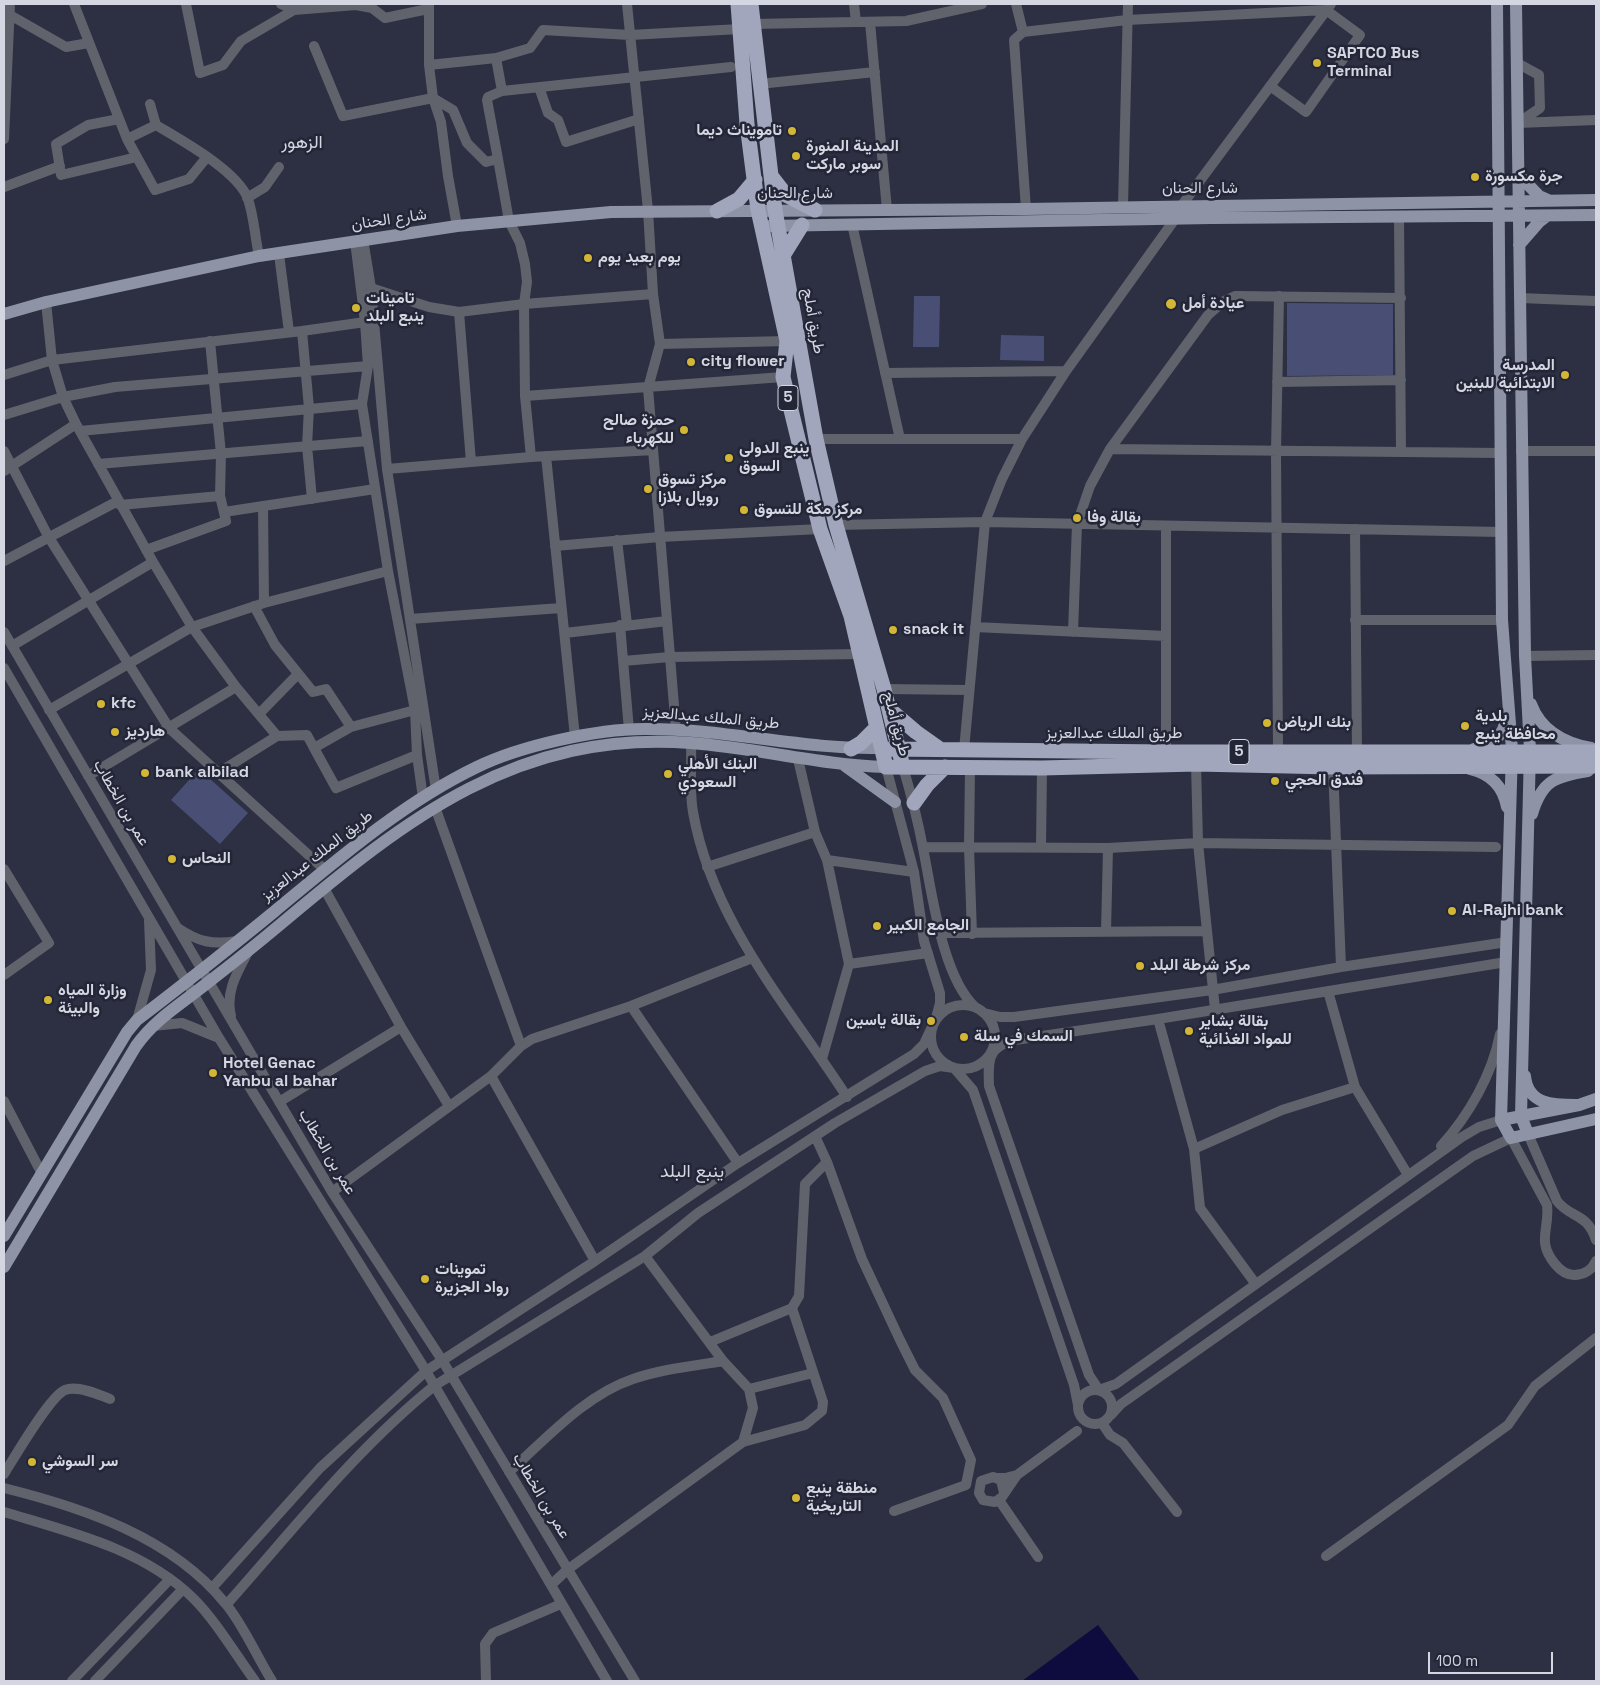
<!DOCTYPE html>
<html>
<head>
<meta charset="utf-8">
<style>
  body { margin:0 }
  #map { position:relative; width:1600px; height:1685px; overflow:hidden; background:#2c3042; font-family:"Space Grotesk",sans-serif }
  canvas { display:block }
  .frame { position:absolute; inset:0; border:5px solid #d4d6e2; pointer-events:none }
  .scale { position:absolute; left:1428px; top:1652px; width:125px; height:22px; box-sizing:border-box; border:2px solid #d4d6e2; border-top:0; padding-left:6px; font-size:15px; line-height:18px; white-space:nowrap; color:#d4d6e2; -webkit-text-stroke:4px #232637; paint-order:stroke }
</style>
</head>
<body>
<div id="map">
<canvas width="1600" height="1685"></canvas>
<div class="frame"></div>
<div class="scale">100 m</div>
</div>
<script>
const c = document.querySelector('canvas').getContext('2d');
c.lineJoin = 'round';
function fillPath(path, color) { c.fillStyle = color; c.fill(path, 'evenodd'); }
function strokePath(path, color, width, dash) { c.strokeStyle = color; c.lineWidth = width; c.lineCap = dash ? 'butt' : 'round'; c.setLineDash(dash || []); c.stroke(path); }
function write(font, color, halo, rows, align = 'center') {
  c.font = font + ' "Space Grotesk",Vazirmatn,sans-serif'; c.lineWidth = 5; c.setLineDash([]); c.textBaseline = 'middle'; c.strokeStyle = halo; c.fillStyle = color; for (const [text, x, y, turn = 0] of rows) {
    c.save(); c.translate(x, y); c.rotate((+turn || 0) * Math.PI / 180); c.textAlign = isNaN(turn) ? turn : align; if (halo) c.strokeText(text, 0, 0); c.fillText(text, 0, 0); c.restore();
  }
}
fillPath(new Path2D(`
  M914 296H940L939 347H913Z
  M1287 303 1393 304V375L1287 376Z
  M1001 335 1044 336V361L1000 360Z
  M199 769 248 813 220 844 171 800Z`), '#494f74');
fillPath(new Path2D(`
  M1098 1625 1140 1681H1021H1022Z`), '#0e0c3f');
strokePath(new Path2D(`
  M74 4 127 139 155 190 189 179 207 157
  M186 4 200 73 223 65 241 41 294 10 356 5 372 8 385 18 428 9
  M281 4 294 10
  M627 4 648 210 653 294 660 344 648 388 676 730
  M854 4 856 22
  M1016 4 1023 32
  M429 5V65L433 98 441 122 448 176 457 226
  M10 15 66 47 89 43
  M870 22 887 210
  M753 24 906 21 982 4
  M314 46 343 116 433 98 453 110 467 143 486 162 498 159 509 221 520 243 525 264 527 282 524 304 459 312 471 462
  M1517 63 1539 75 1540 108 1518 123 1596 120
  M429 65 496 58
  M759 84 875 72
  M539 87 548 113 558 120 566 142 639 119
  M502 91 731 67
  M150 104 156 125C181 140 238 171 248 199 254 217 255 237 259 256
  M119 119 88 125 56 144 61 175 137 157
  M4 139 10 4
  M127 139 156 125
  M498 159 487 100 488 97 502 91 496 58 530 48 543 30 630 35 740 29
  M4 187 60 166
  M247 198 265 187 279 167
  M1182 205 1331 4
  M1123 206 1128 4
  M1026 209 1014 40 1023 32 1127 20 1326 10 1360 35 1306 112 1270 86
  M1399 217 1401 452
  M852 224 900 439
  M363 239 371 288 387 469 436 790
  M355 241 365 322 368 366 362 404 388 571 415 710 417 755 423 798
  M279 254 289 332
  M371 288 429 307 459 312
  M1520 298 1596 301
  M46 302 52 360 63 397 76 424 153 562 192 627 236 687 277 736
  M302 331 309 408 307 446 312 499
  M660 344 787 341
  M885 373 1066 371
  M4 375 52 360 302 331 365 322
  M1277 382 1401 380
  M525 396 783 377
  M4 415 63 397 115 387 368 366
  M80 431 362 404
  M816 439H1022
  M1110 449 1501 453
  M4 451 48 536 169 728 325 870
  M1521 451H1596
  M546 456 575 737
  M531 457 525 396 524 304 653 294
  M98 464 368 441
  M387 469 531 457 653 450
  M4 471 76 424
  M120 505 220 496
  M263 506 264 603
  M224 512 375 489
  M836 525 985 522 1501 532
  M1355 529 1357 752
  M617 540 627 624
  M555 546 660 537 820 529
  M146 550 226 521 220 496 221 454 210 341
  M4 561 118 501
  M254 606 275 645 313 692 326 689 351 727
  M410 619 561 608
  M1355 620H1502
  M620 625 629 730
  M975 627 1166 636
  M4 632 332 1192 442 1360 635 1681
  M1073 632 1077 524 1090 486 1110 449 1208 315 1224 301 1235 296 1401 298
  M565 633 667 621
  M12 646 153 562
  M1525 656 1596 655
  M623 661 670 657 860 654
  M4 668 219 1038 426 1371 607 1681
  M884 689 969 690
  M49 710 192 627 264 603 388 571
  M415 710 351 727 314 748 336 788 417 755
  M259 714 298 674
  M691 743C692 765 689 790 693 812 712 921 788 1006 847 1097
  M964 750 985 522 1002 479 1022 439 1066 371 1175 219
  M1278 751 1276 451 1279 296
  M1166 752V526
  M798 759 815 832
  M1196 764 1198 843 1215 1009
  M886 767 914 872 924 941 940 993V1003L936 1018
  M903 767C911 794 918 821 923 848 932 893 942 976 975 1007
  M1333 767 1341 967
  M970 768 969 847 972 934
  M218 773 277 736 307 735 314 748
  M88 776 236 687
  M435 807 521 1046
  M923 847 1108 848 1198 843 1496 847
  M1041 847 1042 768
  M827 860 849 964
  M707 867 815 832 827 860 914 872
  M4 869 49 943 4 975
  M324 888 401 1027 449 1106
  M178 928C198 942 213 945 237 941
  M1106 931 1108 848
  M940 933 1205 931
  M1328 991 1355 1087 1408 1175
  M931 1037a32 32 0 1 1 64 0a32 32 0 1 1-64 0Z
  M631 1006 738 1163
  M984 1013 1000 1017H1014L1212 990 1341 967 1507 942
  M231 1016C225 992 237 973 248 952
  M1158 1019 1194 1149 1200 1208 1255 1283
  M137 1020 151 970 149 920
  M153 1026 182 1023 219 1038
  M822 1059 849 964 928 953
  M491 1076 595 1261
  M4 1101 42 1174
  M279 1102 401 1027
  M1501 1120 1479 1127 1462 1137 1116 1384 1099 1390 1089 1375 989 1086C988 1061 987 1047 1015 1040L1158 1019 1506 962
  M1528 1134 1557 1201C1571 1219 1587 1212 1596 1240
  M815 1136 827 1162 862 1259 900 1340 915 1370 943 1398 971 1460 966 1485 894 1511
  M1441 1146C1469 1115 1492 1075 1500 1034
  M1194 1149 1282 1110 1355 1087
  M332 1192 491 1076 521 1046 532 1039 631 1006 752 958
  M710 1342 792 1308 799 1296 805 1184 827 1162
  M749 1389 813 1373
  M1078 1407a17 17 0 1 1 34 0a17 17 0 1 1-34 0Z
  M1111 1415 1121 1404 1473 1156 1511 1138 1547 1205C1550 1229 1536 1241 1555 1264 1560 1270 1566 1275 1574 1275 1584 1275 1592 1270 1596 1261
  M1102 1423 1110 1435 1123 1443 1177 1512
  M743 1442 805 1425 822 1411 823 1402 792 1308
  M509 1472C546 1439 585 1395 633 1379 662 1369 693 1366 723 1361
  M4 1474C14 1458 50 1396 65 1390 77 1385 98 1394 110 1399
  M1017 1475 1077 1431
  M997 1478H1005L1017 1475 1002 1497 995 1502 983 1500 979 1493 981 1481 993 1477 1001 1480 1004 1493
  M4 1488C84 1508 171 1537 225 1603 243 1624 257 1657 272 1681
  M999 1500 1038 1557
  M4 1512C70 1532 143 1549 193 1598 217 1622 235 1654 255 1681
  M1326 1556 1508 1425 1535 1386 1596 1338
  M551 1585 567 1570 743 1442 753 1408 749 1389 723 1361 645 1256
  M212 1588 320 1468 426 1371 595 1261 738 1163 914 1054 924 1044 932 1027
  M227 1604C293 1530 356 1449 434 1386L645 1256 698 1213 835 1123 925 1071 940 1066 954 1068 973 1090 1074 1385 1078 1405
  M72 1681 170 1579
  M95 1681 183 1589
  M486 1681 485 1644 493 1633 561 1604`), '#61636c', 10);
strokePath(new Path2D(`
  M1497 4 1502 620 1512 750 1501 1120 1511 1138 1596 1119
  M1516 4 1525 656 1530 750 1521 1116 1528 1134
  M1518 174 1539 196 1548 200
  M769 226 1211 218 1596 215
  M1519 245 1539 222 1547 216
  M4 314 46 302 259 256 457 226 611 212 1026 209 1596 200
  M1531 704C1541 731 1564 743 1591 748
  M1474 749C1491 747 1505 735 1506 717
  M845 766 895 802
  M1470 769C1491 774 1503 786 1507 807
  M1532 814C1542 780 1556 776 1588 771
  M1525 1076C1528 1106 1555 1105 1579 1105
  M1501 1120 1579 1105 1596 1099
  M4 1236 127 1032 137 1020C184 984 230 948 275 911 338 859 404 802 477 767 520 746 596 729 644 729 724 728 802 750 882 748
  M4 1267 136 1046C154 1020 181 1004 206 984 232 964 257 944 282 923 407 818 518 730 691 743 757 748 820 765 886 767`), '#8f93a6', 12);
strokePath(new Path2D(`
  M738 4 747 124 758 210 787 341 783 377 820 529 851 616 886 767 1042 768 1196 764 1333 767 1596 766
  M751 4 775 210 816 439 836 525 884 689 903 767
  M772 177 786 195 815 210
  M717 211 739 199 755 180
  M784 254 802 225
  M889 709 916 732 940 749
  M851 749 861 743 877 727
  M890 749 1166 752H1596
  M914 803 927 785 945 767`), '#a1a6bd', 15);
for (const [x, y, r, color] of [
  [1317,63,5,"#d3b635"],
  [792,131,5,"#d3b635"],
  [796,156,5,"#d3b635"],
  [1475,177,5,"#d3b635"],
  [588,258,5,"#d3b635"],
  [1171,304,6,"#d3b635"],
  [356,308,5,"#d3b635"],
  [691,362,5,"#d3b635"],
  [1565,375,5,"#d3b635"],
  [684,430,5,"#d3b635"],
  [729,458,5,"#d3b635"],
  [648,489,5,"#d3b635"],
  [744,510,5,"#d3b635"],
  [1077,518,5,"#d3b635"],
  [893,630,5,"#d3b635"],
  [101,704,5,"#d3b635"],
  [1267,723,5,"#d3b635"],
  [1465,726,5,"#d3b635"],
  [115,732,5,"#d3b635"],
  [145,773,5,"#d3b635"],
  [668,774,5,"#d3b635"],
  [1275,781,5,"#d3b635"],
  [172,859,5,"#d3b635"],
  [1452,911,5,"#d3b635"],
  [877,926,5,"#d3b635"],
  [1140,966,5,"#d3b635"],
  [48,1000,5,"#d3b635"],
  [931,1021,5,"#d3b635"],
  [1189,1031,5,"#d3b635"],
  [964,1037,5,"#d3b635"],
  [213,1073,5,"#d3b635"],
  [425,1279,5,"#d3b635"],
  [32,1462,5,"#d3b635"],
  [796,1498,5,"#d3b635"]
]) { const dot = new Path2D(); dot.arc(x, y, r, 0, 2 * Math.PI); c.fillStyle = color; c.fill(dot); strokePath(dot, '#232637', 2); }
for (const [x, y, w] of [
  [788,398,20],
  [1239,752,20]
]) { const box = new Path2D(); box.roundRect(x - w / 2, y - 12.5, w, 25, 4); c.fillStyle = '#232637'; c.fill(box); strokePath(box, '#d4d6e2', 1); }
write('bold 15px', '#d4d6e2', null, [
  ["5",788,398],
  ["5",1239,752]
]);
write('bold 16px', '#d4d6e2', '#232637', [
  ["SAPTCO Bus",1327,54],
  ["Terminal",1327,72],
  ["تامويناث ديما",782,131,"right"],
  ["المدينة المنورة",806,147],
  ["سوبر ماركت",806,165],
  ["جرة مكسورة",1485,177],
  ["يوم بعيد يوم",598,258],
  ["تامينات",366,299],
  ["ينبع البلد",366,317],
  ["عيادة أمل",1182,304],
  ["city flower",701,362],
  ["المدرسة",1555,366,"right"],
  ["الابتدائية للبنين",1555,384,"right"],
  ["حمزة صالح",674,421,"right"],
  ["للكهرباء",674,439,"right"],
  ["ينبع الدولى",739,449],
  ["السوق",739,467],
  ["مركز تسوق",658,480],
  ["رويال بلازا",658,498],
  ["مركز مكة للتسوق",754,510],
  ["بقالة وفا",1087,518],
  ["snack it",903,630],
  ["kfc",111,704],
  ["بلدية",1475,717],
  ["محافظة ينبع",1475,735],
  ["بنك الرياض",1277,723],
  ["هارديز",125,732],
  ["البنك الأهلي",678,765],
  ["السعودي",678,783],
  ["bank albilad",155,773],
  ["فندق الحجي",1285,781],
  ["النحاس",182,859],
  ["Al-Rajhi bank",1462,911],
  ["الجامع الكبير",887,926],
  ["مركز شرطة البلد",1150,966],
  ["وزارة المياه",58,991],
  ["والبيئة",58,1009],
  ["بقالة ياسين",921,1021,"right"],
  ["بقالة بشاير",1199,1022],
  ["للمواد الغذائية",1199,1040],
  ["السمك في سلة",974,1037],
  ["Hotel Genac",223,1064],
  ["Yanbu al bahar",223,1082],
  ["تموينات",435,1270],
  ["رواد الجزيرة",435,1288],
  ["سر السوشي",42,1462],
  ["منطقة ينبع",806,1489],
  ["التاريخية",806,1507]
], 'left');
write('16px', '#d4d6e2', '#232637', [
  ["شارع الحنان",1200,189],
  ["شارع الحنان",795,194],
  ["شارع الحنان",389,220,-8],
  ["طريق أملج",813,321,80],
  ["طريق الملك عبدالعزيز",711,718,5],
  ["طريق أملج",896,724,75],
  ["طريق الملك عبدالعزيز",1114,734],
  ["عمر بن الخطاب",121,803,60],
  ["طريق الملك عبدالعزيز",317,856,-38],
  ["عمر بن الخطاب",327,1152,59],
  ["عمر بن الخطاب",541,1496,59]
]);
write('18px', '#d4d6e2', '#232637', [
  ["الزهور",302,143],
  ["ينبع البلد",692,1172]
]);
</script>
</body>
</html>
